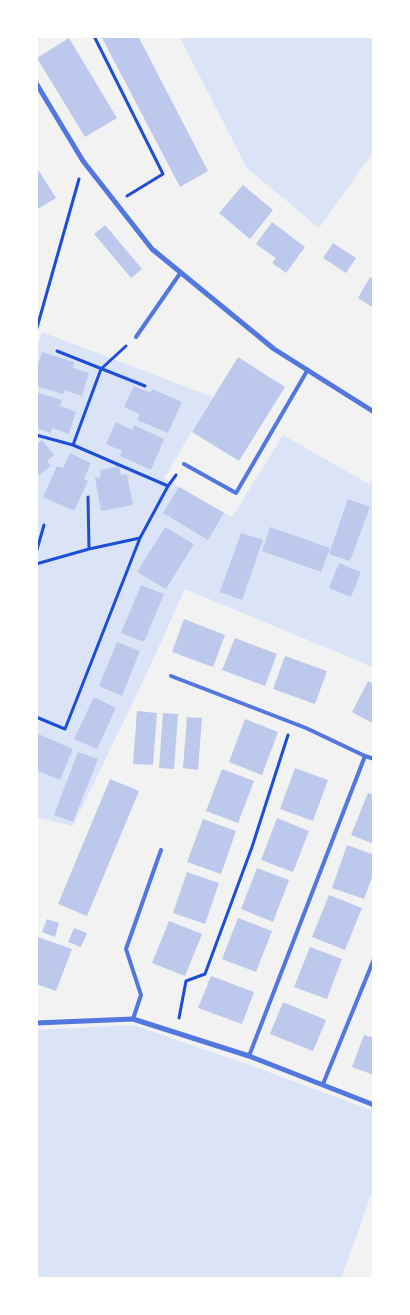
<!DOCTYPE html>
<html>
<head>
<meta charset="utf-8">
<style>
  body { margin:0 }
  #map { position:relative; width:410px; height:1315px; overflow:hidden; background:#f2f2f2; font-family:"Asap Condensed",sans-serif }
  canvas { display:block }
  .frame { position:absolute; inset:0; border:38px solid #fff; pointer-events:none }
</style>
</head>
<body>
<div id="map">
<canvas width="410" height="1315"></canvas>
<div class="frame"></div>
</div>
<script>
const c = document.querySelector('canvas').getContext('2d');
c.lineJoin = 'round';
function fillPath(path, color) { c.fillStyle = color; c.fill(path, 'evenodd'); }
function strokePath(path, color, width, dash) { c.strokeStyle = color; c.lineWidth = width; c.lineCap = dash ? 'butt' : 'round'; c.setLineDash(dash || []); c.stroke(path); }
fillPath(new Path2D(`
  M179 36H374V151L319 228 247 168Z
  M42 332 213 397 164 478 232 517 283 435 369 484 374 477V669L363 663 185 589 147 673 73 826 36 817V350Z
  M133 1025 252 1066 374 1111V1187L341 1279H36V1030Z`), '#dbe4f7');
fillPath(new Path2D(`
  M101 36H138L208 171 180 187Z
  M69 38 117 118 85 137 37 58Z
  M39 171 56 198 36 210V172Z
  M243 185 273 210 250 239 219 213Z
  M272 222 305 247 286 273 272 263 276 258 256 244Z
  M105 225 142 269 131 278 94 234Z
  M333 243 356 258 346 273 323 258Z
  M370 277 374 279V308L358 298Z
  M42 352 74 362 73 368 89 373 82 396 65 390 63 394 36 386V370Z
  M238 357 285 387 239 461 192 432Z
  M134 386 150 393 152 389 182 402 168 433 137 420 140 414 124 407Z
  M36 392 62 400 60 406 76 412 69 434 52 428 51 433 36 428Z
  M116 422 132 430 134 425 164 439 151 470 120 456 122 451 106 444Z
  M42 440 54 455 47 461 51 466 36 477V445Z
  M70 453 91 463 84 479 88 481 74 511 43 497 57 466 63 468Z
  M119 466 121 475 127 474 133 505 101 511 95 478 101 477 100 470Z
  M179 487 224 513 208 540 163 513Z
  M348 499 370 507 350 561 329 554Z
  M165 527 194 544 166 589 137 572Z
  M270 527 330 548 321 572 262 551Z
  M241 533 263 540 242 600 220 592Z
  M339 563 361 572 351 597 329 588Z
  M141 585 164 594 144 642 121 633Z
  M184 619 225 635 213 667 172 652Z
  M235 638 277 654 265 686 222 670Z
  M117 642 140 651 122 696 99 686Z
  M285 656 327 671 315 704 273 689Z
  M368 681 374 684V724L352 712Z
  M94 697 116 708 97 749 74 739Z
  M137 711 157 713 153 765 133 764Z
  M163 713 178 714 174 769 159 768Z
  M187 717 202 718 198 770 183 768Z
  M245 719 278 732 262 775 229 762Z
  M36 733 73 749 60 780 36 770Z
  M78 752 98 759 73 822 54 815Z
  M295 768 328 780 313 821 280 809Z
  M222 769 254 781 238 823 206 811Z
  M110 779 139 791 87 916 58 904Z
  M368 793 374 795V844L351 835Z
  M277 818 309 831 293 872 261 860Z
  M203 819 236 831 221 874 187 862Z
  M347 845 374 855V872L364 899 332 888Z
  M257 868 289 880 273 922 241 909Z
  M187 872 219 883 205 924 173 913Z
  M329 895 362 908 345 950 312 937Z
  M238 918 272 931 256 972 222 959Z
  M47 919 59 923 55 937 42 932Z
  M169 921 202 934 185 976 152 963Z
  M74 928 87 933 81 947 68 942Z
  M38 937 72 949 56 991 36 984Z
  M310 947 342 959 327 999 294 987Z
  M211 976 254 992 242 1024 198 1008Z
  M283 1002 326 1020 313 1051 270 1034Z
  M364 1035 374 1038V1075L352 1067Z`), '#bdc9ec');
strokePath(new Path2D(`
  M94 36 163 174 127 196
  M36 38 39 36
  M36 331 79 179
  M126 346 101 369 73 445 168 486
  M57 351 145 386
  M36 435 73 445
  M88 497 89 549
  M36 553 44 525
  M36 564 89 549 140 538
  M36 717 65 729 140 538 168 486 176 475
  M179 1018 186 981 205 974 252 847 288 735`), '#1d4ed8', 3);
strokePath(new Path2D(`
  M136 337 181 272
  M184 464 236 493 307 371
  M171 676 306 728 365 756
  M133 1019 141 995 126 949 161 850
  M249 1056 365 756 374 759
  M323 1084 374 959`), '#5277de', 4);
strokePath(new Path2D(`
  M36 83 83 161 152 249 274 349 374 412
  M36 1023 133 1019 249 1056 374 1105`), '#5277de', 5);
</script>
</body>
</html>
